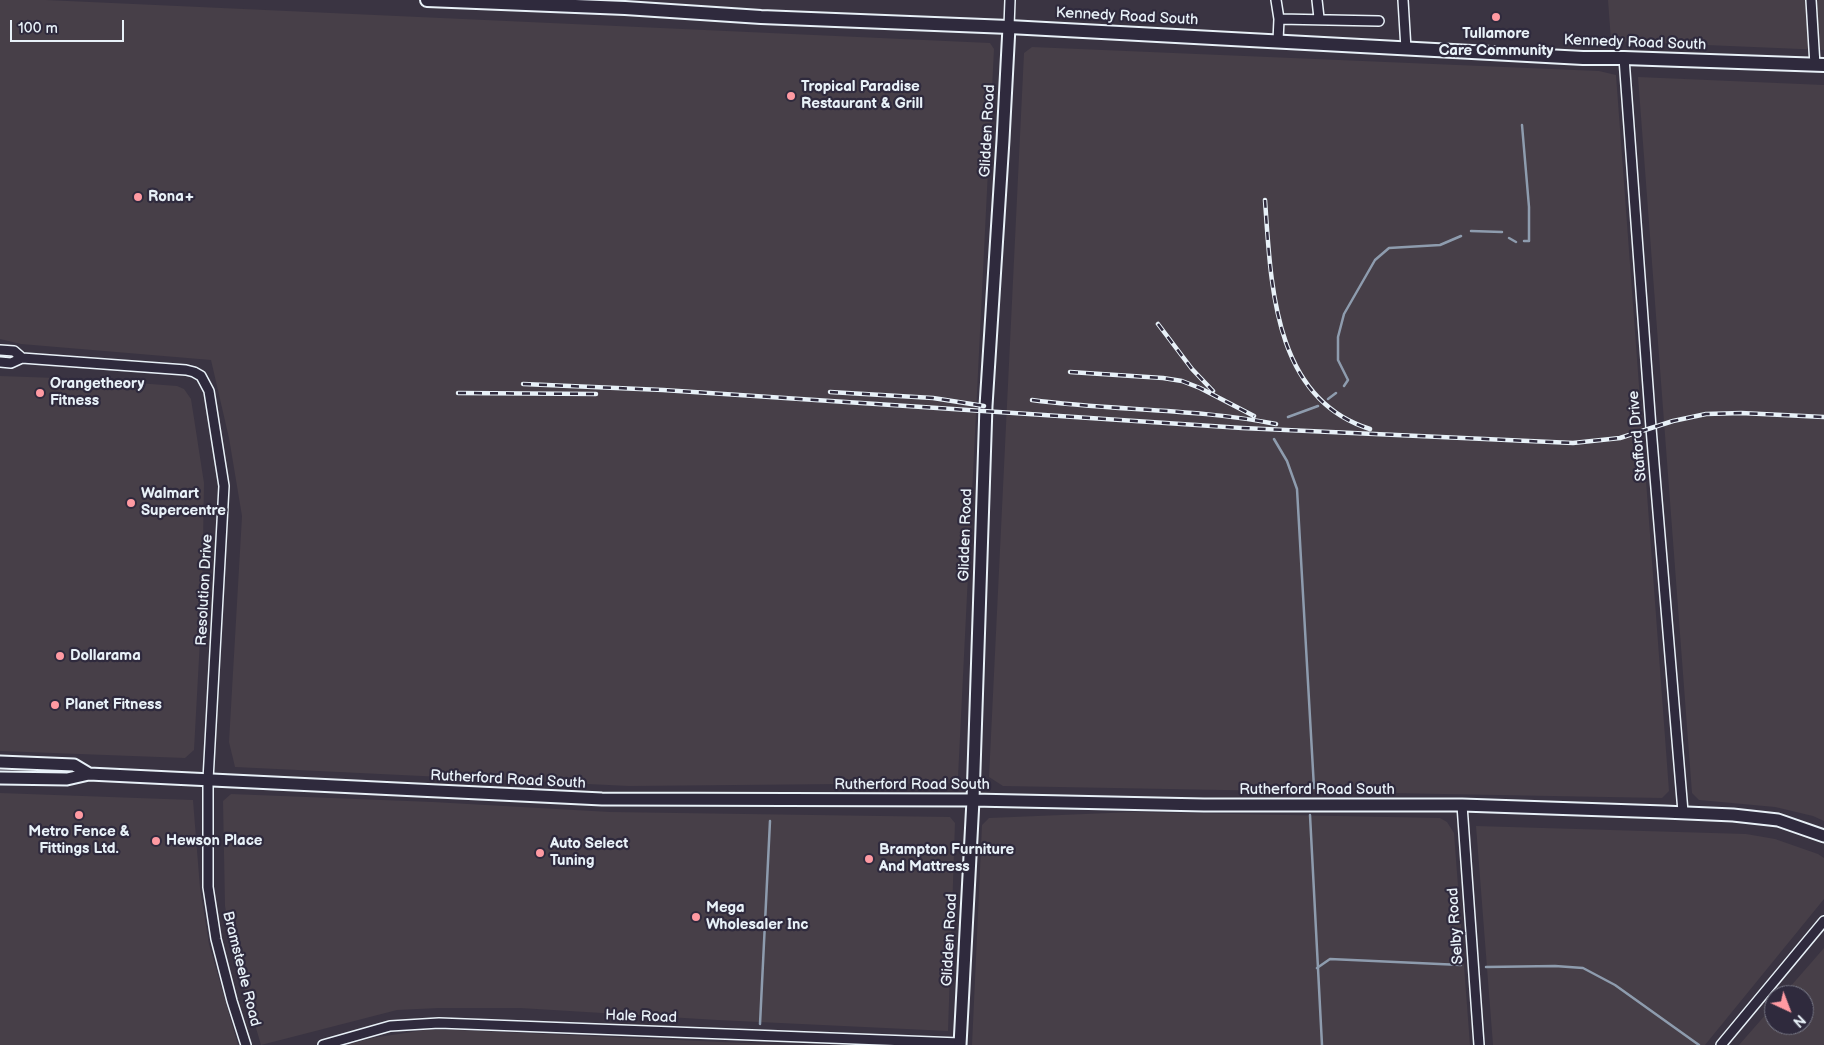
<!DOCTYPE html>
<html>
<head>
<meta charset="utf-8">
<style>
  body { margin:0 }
  #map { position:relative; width:1824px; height:1045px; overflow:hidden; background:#3a3442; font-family:"Balsamiq Sans",sans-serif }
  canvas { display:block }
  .north { position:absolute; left:1764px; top:985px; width:50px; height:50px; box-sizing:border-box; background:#2f2a3d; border:1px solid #797a88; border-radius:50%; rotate:137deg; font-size:14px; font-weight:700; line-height:20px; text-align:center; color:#e8f1f8 }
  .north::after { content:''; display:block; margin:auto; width:18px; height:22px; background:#ff9aa2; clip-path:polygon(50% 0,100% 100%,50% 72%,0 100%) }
  .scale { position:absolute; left:10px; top:20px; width:114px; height:22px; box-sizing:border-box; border:2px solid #e8f1f8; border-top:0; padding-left:6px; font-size:15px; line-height:18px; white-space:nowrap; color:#e8f1f8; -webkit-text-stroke:4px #2f2a3d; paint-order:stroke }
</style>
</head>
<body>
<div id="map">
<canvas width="1824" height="1045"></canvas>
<div class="north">N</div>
<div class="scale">100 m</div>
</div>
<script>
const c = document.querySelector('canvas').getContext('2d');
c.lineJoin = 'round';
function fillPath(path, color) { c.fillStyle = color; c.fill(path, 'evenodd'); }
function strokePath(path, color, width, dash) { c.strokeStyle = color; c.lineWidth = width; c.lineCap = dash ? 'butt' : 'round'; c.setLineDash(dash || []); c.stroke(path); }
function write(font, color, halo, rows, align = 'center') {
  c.font = font + ' "Balsamiq Sans",sans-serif'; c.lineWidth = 4.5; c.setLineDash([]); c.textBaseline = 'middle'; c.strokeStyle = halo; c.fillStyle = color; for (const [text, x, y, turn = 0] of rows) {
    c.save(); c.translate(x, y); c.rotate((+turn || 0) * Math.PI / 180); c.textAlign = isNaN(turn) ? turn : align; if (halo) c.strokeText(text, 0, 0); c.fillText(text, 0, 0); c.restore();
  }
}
fillPath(new Path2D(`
  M0 0H46L990 43 994 49 958 777 951 783 629 786 235 767 229 742 242 516 229 438 211 360 21 344 0 339Z
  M1608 0H1824V50L1611 41Z
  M1032 47 1599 71 1616 75 1669 791 1662 798 1003 786 989 777 1024 53Z
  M1638 77 1824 85V821L1813 816 1775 807 1699 800 1692 793Z
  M0 376 84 379 177 386 184 389 191 399 204 483 202 603 194 750 185 758 0 751Z
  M0 793 193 800 200 888 209 944 238 1045H0Z
  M231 794 433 802 610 812 950 817 955 823 948 1031 717 1020 520 1008H439L397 1010 261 1045 233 950 225 906 223 801Z
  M1133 812 1440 818 1447 822 1454 833 1470 1045H972L982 825 989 818Z
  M1476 826 1746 834 1775 839 1818 854 1824 858V899L1705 1045H1493Z
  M1824 948V1045H1739L1774 1005V1025H1804V995H1783Z
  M425 1030H457L789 1045H347L372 1038Z`), '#473f48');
strokePath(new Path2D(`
  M1522 125 1529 207V241H1524
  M1471 231 1502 232
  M1509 238 1516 242
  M1344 386 1348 380 1338 360V337L1344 314 1375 260 1389 248 1440 245 1461 236
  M1328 399 1336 393
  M1288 417 1318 406
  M1274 439 1287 461 1297 489 1314 788
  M1310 815 1322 1045
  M1486 967 1555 966 1583 968 1615 985 1699 1045
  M1317 968 1330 959 1461 965
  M760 1024 770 821`), '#8e9cae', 2.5);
const minor = new Path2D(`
  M1276 0 1279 19 1278 41
  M1317 0 1319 18
  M1403 0 1406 49
  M1811 0 1815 65
  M1279 19 1379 21
  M1009 27 1010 0
  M1624 58 1651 428 1683 812
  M0 350 14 351 22 358
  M0 362 11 363 22 358 186 370 194 372 201 376 209 391 224 486 208 780V887L216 939 232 1001 246 1045
  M1462 805 1479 1045
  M323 1045 390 1026 439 1023 960 1043
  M1721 1045 1824 921`);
const tertiary = new Path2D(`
  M0 762 74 765 89 774 602 799 973 800 1204 805H1462L1664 812 1733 815 1778 820 1824 836
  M0 778 67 779 89 774
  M960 1045 973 800 986 406 1003 140 1009 27`);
const secondary = new Path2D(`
  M427 0 625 8 761 17 1009 27 1583 58H1624L1824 65`);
strokePath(minor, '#e8f1f8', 12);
strokePath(tertiary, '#e8f1f8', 15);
strokePath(secondary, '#e8f1f8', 16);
strokePath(minor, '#2f2a3d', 9);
strokePath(tertiary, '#2f2a3d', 11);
strokePath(secondary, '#2f2a3d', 12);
const rail = new Path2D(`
  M1265 200C1271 284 1273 399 1370 429
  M1158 324 1192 369 1213 391
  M1070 372 1163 378 1182 381 1200 388 1254 416
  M523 384 663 390 1242 428 1573 443 1620 438 1673 421 1706 414 1741 413 1824 417
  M830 392 933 398 984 406
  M458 393 596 394
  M1032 400C1113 411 1195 408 1276 424`);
strokePath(rail, '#e8f1f8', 4.5);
strokePath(rail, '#2f2a3d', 2.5, [8]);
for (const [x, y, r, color] of [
  [1496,17,5,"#ff9aa2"],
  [791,96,5,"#ff9aa2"],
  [138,197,5,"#ff9aa2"],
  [40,393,5,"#ff9aa2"],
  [131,503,5,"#ff9aa2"],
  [60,656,5,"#ff9aa2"],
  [55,705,5,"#ff9aa2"],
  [79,815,5,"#ff9aa2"],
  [156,841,5,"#ff9aa2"],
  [540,853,5,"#ff9aa2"],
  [869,859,5,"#ff9aa2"],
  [696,917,5,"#ff9aa2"]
]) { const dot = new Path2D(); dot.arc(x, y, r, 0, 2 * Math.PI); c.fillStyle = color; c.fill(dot); strokePath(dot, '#2f2a3d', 2); }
write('15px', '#e8f1f8', '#2f2a3d', [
  ["Kennedy Road South",1127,17,3],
  ["Kennedy Road South",1635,43,2],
  ["Glidden Road",988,131,-87],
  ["Stafford Drive",1638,436,-95],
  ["Glidden Road",966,535,-88],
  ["Resolution Drive",205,590,-87],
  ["Rutherford Road South",508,780,3],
  ["Rutherford Road South",912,785],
  ["Rutherford Road South",1317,790],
  ["Selby Road",1456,926,-94],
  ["Glidden Road",950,940,-87],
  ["Bramsteele Road",241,969,76],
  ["Hale Road",641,1017,2]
]);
write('bold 15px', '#e8f1f8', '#2f2a3d', [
  ["Tullamore",1496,34,"center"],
  ["Care Community",1496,51,"center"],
  ["Tropical Paradise",801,87],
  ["Restaurant & Grill",801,104],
  ["Rona+",148,197],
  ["Orangetheory",50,384],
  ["Fitness",50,401],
  ["Walmart",141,494],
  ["Supercentre",141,511],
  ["Dollarama",70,656],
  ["Planet Fitness",65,705],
  ["Metro Fence &",79,832,"center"],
  ["Fittings Ltd.",79,849,"center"],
  ["Hewson Place",166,841],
  ["Auto Select",550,844],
  ["Tuning",550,861],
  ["Brampton Furniture",879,850],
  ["And Mattress",879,867],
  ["Mega",706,908],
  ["Wholesaler Inc",706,925]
], 'left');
</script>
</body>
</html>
